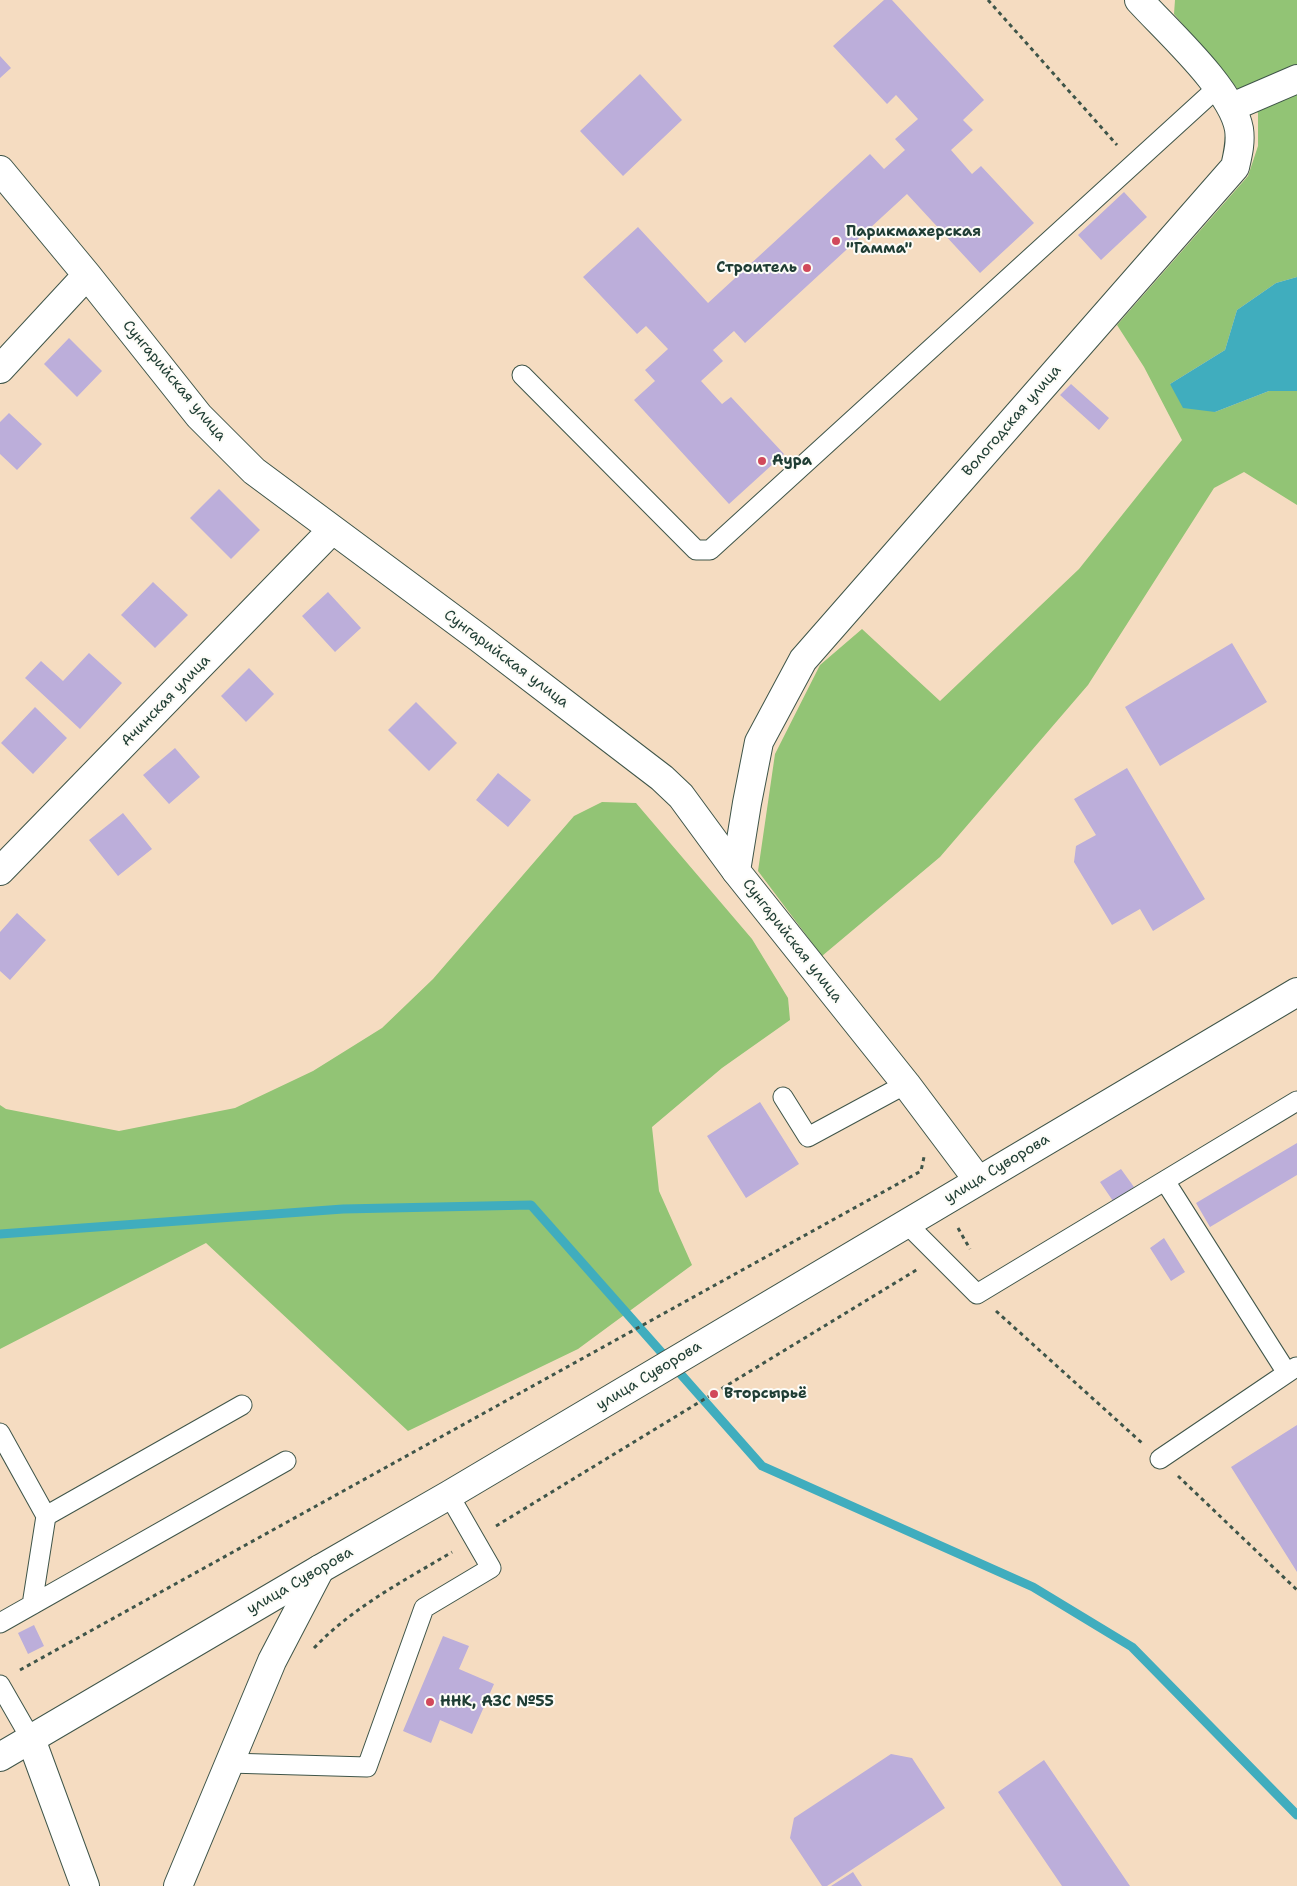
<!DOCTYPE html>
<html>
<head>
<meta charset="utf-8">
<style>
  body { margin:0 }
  canvas { display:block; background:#f5dcc1 }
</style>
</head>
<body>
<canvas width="1297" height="1886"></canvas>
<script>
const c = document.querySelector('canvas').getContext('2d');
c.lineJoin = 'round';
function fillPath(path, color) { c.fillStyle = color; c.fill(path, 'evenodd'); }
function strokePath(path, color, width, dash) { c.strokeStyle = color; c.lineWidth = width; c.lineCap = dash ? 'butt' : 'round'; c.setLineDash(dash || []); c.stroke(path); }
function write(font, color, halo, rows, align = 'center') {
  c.font = font + ' "Shantell Sans",sans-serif'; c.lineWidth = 4; c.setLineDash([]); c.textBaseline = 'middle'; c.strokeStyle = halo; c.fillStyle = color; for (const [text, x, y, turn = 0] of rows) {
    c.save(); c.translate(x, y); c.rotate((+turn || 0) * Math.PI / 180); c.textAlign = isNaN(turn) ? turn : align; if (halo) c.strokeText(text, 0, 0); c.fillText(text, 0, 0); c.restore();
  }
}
fillPath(new Path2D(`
  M1175 0H1297V277L1276 283 1237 310 1225 350 1170 384 1215 412 1269 391H1297V505L1244 472 1214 488 1088 685 940 857 822 956 758 871 775 754 820 665 862 629 940 701 1079 569 1182 440 1144 367 1117 325 1248 176 1258 146V113L1174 14Z
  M602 802 636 803 752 939 788 998 790 1020 722 1068 652 1127 659 1191 692 1265 578 1349 408 1431 206 1243 0 1349V1105L6 1109 119 1131 235 1108 313 1071 382 1028 433 979 574 816Z`), '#92c475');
fillPath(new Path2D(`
  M1297 277V391H1269L1215 412 1183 408 1170 384 1225 350 1237 310 1276 283Z`), '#40adbe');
strokePath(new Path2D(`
  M0 1234 343 1209 531 1205 762 1466 1033 1587 1132 1647 1297 1815`), '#40adbe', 9);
fillPath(new Path2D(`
  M884 0H892L984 100 963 120 973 130 951 150 972 174 981 166 1034 223 980 273 907 194 745 343 734 331 713 350 723 361 701 381 722 404 731 397 784 454 729 504 634 400 655 381 645 370 668 349 646 326 637 334 583 277 638 227 708 303 870 154 884 169 905 150 895 139 918 119 896 95 887 104 833 46Z
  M0 56 11 68 0 78Z
  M640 74 682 120 623 176 580 131Z
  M1124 192 1147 217 1101 260 1078 235Z
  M69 338 102 371 77 397 44 364Z
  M1071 384 1109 418 1099 430 1060 395Z
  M9 413 42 444 17 470 0 454V422Z
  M219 489 260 530 231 559 190 518Z
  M153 582 188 615 155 648 121 615Z
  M328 592 361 628 335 652 302 616Z
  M1232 643 1267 702 1160 766 1125 707Z
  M89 653 122 683 80 729 25 678 41 661 63 681Z
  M249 668 274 694 246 722 221 696Z
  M416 702 457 743 429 771 388 730Z
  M35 707 67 738 33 774 1 743Z
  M175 748 200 777 169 804 143 775Z
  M1127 768 1205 899 1153 931 1140 909 1112 925 1074 862 1076 846 1096 835 1074 799Z
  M498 773 531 800 508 827 476 800Z
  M123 813 152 849 118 876 89 840Z
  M17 913 46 940 10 980 0 971V932Z
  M760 1102 799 1164 746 1198 707 1136Z
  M1297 1143V1175L1210 1227 1196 1203Z
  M1121 1169 1134 1187 1113 1201 1100 1182Z
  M1164 1238 1185 1272 1171 1281 1150 1248Z
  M1297 1425V1572L1231 1467Z
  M34 1625 44 1646 28 1654 18 1633Z
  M443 1636 469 1646 459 1669 494 1684 472 1734 440 1720 431 1743 403 1731Z
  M891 1754 912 1758 945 1808 827 1886H822L790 1838 794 1818Z
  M1044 1760 1130 1886H1062L998 1792Z
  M853 1872 862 1886H831Z`), '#bcaeda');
const service = new Path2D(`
  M522 375 696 550H710L1218 87
  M783 1097 808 1137 906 1084
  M1165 1181 1287 1373
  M906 1223 977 1294 1297 1101
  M0 1433 46 1516 32 1605
  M1160 1459 1296 1367
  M46 1516 242 1405
  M0 1623 286 1461
  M0 1685 31 1739
  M229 1763 367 1767 424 1608 491 1568 449 1495`);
const minor = new Path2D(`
  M1232 107 1297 79
  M0 170 87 275 199 416 254 471 479 638 662 778 681 796 736 871
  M0 369 87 275
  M0 871 332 530`);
const tertiary = new Path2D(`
  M978 1180 906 1084 736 871 747 803 759 742 803 660 1235 167C1238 154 1241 142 1239 129 1232 89 1167 31 1139 0
  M31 1739 85 1886
  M178 1886 272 1661 320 1569`);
const secondary = new Path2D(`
  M0 1757 320 1569 449 1495 1297 992`);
strokePath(service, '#3f5549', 21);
strokePath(minor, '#3f5549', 30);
strokePath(tertiary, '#3f5549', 30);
strokePath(secondary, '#3f5549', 30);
strokePath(new Path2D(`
  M988 0 1117 145
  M958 1228 970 1249
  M996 1311 1142 1443
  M1178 1476 1297 1590
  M496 1526 918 1269
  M314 1648C354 1606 404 1581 452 1552
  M20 1670 921 1171 924 1157`), '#3f5549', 3, [4, 4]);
strokePath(service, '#fff', 19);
strokePath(minor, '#fff', 28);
strokePath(tertiary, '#fff', 28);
strokePath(secondary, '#fff', 28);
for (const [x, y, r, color] of [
  [836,241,5,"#d1495b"],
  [807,268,5,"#d1495b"],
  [762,461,5,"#d1495b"],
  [714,1394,5,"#d1495b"],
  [430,1702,5,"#d1495b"]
]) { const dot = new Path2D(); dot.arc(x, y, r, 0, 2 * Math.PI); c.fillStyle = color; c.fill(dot); strokePath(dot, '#fdfcf7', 2); }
write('bold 15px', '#1f3d34', '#fdfcf7', [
  ["Парикмахерская",846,232],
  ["\"Гамма\"",846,249],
  ["Строитель",797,268,"right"],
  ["Аура",772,461],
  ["Вторсырьё",724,1394],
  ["ННК, АЗС №55",440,1702]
], 'left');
write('15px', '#1f3d34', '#fdfcf7', [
  ["Сунгарийская улица",174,381,50],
  ["Вологодская улица",1012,421,-49],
  ["Сунгарийская улица",506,659,37],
  ["Ачинская улица",166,701,-46],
  ["Сунгарийская улица",792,941,52],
  ["улица Суворова",997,1169,-31],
  ["улица Суворова",649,1376,-31],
  ["улица Суворова",300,1581,-30]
]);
</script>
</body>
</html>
